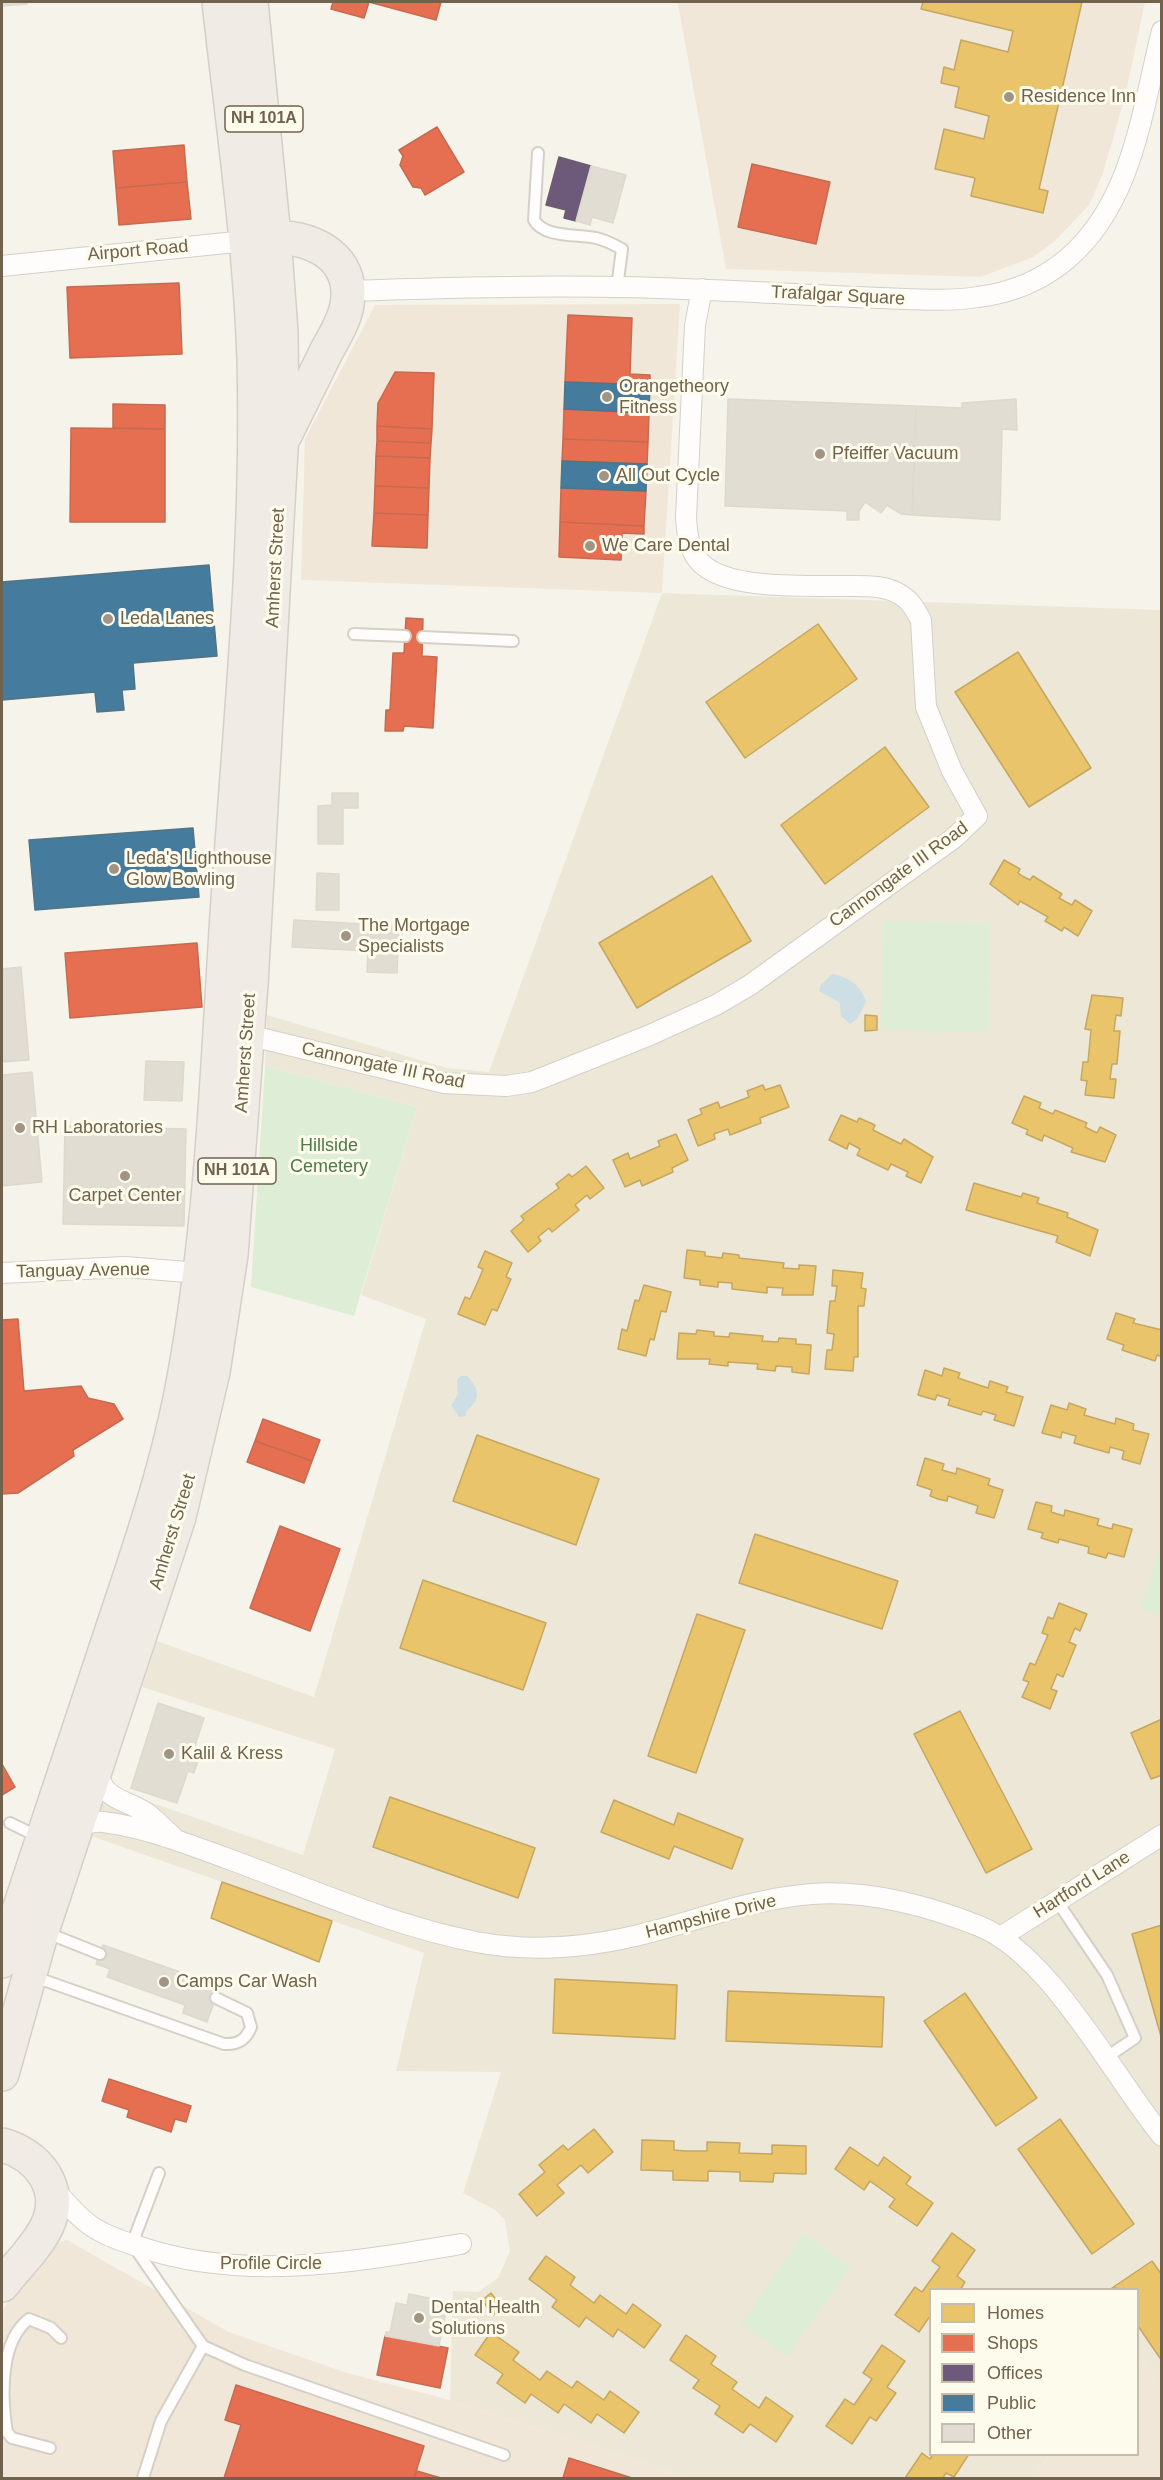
<!DOCTYPE html>
<html>
<head>
<meta charset="utf-8">
<style>
  body { margin:0 }
  #map { position:relative; width:1163px; height:2480px; overflow:hidden; background:#f6f4ea; font-family:Helvetica,sans-serif }
  canvas { display:block }
  .frame { position:absolute; inset:0; border:3px solid #71624d; pointer-events:none }
  .legend { position:absolute; left:929px; top:2288px; width:210px; height:168px; box-sizing:border-box; background:#fdfbec; border:2px solid #c5beac; margin:0; padding:8px 10px; list-style:none; font-size:18px; color:#71624d }
  .legend li { display:flex; align-items:center; gap:12px; height:30px }
  .legend b { width:30px; border:2px solid #c5beac }
</style>
</head>
<body>
<div id="map">
<canvas width="1163" height="2480"></canvas>
<div class="frame"></div>
<ul class="legend">
<li><b style="height:16px;background:#e9c46a"></b>Homes</li>
<li><b style="height:16px;background:#e76f51"></b>Shops</li>
<li><b style="height:16px;background:#6d597a"></b>Offices</li>
<li><b style="height:16px;background:#457b9d"></b>Public</li>
<li><b style="height:16px;background:#e1ddd2"></b>Other</li>
</ul>
</div>
<script>
const c = document.querySelector('canvas').getContext('2d');
c.lineJoin = 'round';
function fillPath(path, color) { c.fillStyle = color; c.fill(path, 'evenodd'); }
function strokePath(path, color, width, dash) { c.strokeStyle = color; c.lineWidth = width; c.lineCap = dash ? 'butt' : 'round'; c.setLineDash(dash || []); c.stroke(path); }
function write(font, color, halo, rows, align = 'center') {
  c.font = font + ' Helvetica,sans-serif'; c.lineWidth = 6; c.setLineDash([]); c.textBaseline = 'middle'; c.strokeStyle = halo; c.fillStyle = color; for (const [text, x, y, turn = 0] of rows) {
    c.save(); c.translate(x, y); c.rotate((+turn || 0) * Math.PI / 180); c.textAlign = isNaN(turn) ? turn : align; if (halo) c.strokeText(text, 0, 0); c.fillText(text, 0, 0); c.restore();
  }
}
fillPath(new Path2D(`
  M662 593 1161 610V2386L1138 2354V2290H930V2454L1049 2455 1033 2478H689L450 2400 453 2291 478 2292 498 2278 510 2251 505 2220 495 2210 463 2193 501 2072 396 2071 424 1953 91 1836 109 1788 303 1855 335 1749 142 1687 157 1641 314 1697 426 1319 361 1295 417 1107 265 1066 267 1015 447 1068 489 1072Z`), '#ede7d7');
fillPath(new Path2D(`
  M670 2H1145L1125 97 1102 176 1089 205 1055 241 1033 257 981 277 726 269 678 4Z
  M680 304 662 593 301 580 305 439 375 305Z
  M67 2240 229 2332 347 2373 450 2400 689 2478H2V2310L55 2244Z
  M1138 2354 1161 2386V2478H1033L1049 2455 1138 2454Z`), '#f0e7d9');
fillPath(new Path2D(`
  M883 921 990 923 989 1032 881 1030Z
  M265 1066 417 1107 354 1316 251 1287Z
  M1161 1546 1162 1616H1161L1140 1609Z
  M804 2234 850 2267 787 2357 741 2324Z`), '#deedd6');
fillPath(new Path2D(`
  M832 974C847 976 862 986 866 1002L857 1019 850 1024 841 1016 840 1003 819 991 821 985Z
  M461 1376H467C482 1392 479 1399 466 1412V1416L459 1417 451 1405 458 1395 457 1380Z`), '#cddee4');
const homes = new Path2D(`
  M923 2H1082L1039 189 1048 191 1043 213 971 196 975 178 935 169 944 129 984 139 989 116 955 107 959 87 941 83 944 67 954 70 961 40 1008 52 1013 31 921 9Z
  M818 624 857 679 745 758 706 702Z
  M1018 652 1091 768 1029 807 955 692Z
  M885 747 929 807 825 884 781 825Z
  M1004 860 1020 869 1018 873 1024 877 1030 880 1033 876 1062 894 1059 898 1066 902 1072 905 1075 900 1092 911 1078 936 1064 927 1062 931 1045 921 1048 917 1020 901 1018 905 990 884Z
  M712 876 751 941 637 1008 599 943Z
  M1092 995 1123 998 1121 1016 1116 1015 1114 1031H1120L1117 1064H1112L1110 1079H1116L1114 1098 1085 1095 1087 1081 1081 1080 1083 1062H1088L1091 1030 1085 1029Z
  M865 1015 877 1016V1030L865 1031Z
  M763 1085 765 1090 780 1085 789 1107 760 1118 761 1123 730 1135 728 1129 714 1134 715 1139 698 1146 688 1120 702 1114 700 1109 718 1102 720 1108 749 1097 747 1091Z
  M1024 1096 1041 1103 1039 1108 1053 1114 1055 1110 1087 1123 1085 1127 1097 1133 1100 1127 1116 1135 1105 1162 1071 1152 1073 1148 1044 1135 1042 1141 1026 1134 1028 1130 1012 1123Z
  M841 1115 857 1122 859 1118 875 1125 873 1130 901 1144 904 1139 933 1157 921 1183 906 1176 908 1172 891 1164 888 1170 857 1155 860 1149 849 1143 847 1149 829 1140Z
  M676 1134 688 1160 672 1168 673 1172 642 1186 640 1180 625 1187 613 1160 628 1153 630 1159 660 1146 658 1141Z
  M586 1166 604 1188 590 1199 587 1195 575 1205 579 1210 552 1232 549 1228 538 1237 541 1241 528 1252 511 1231 524 1220 521 1216 559 1188 556 1184 569 1174 572 1177Z
  M974 1183 1021 1197 1023 1193 1039 1198 1037 1203 1068 1213 1067 1217 1098 1230 1090 1256 1056 1242 1058 1236 966 1210Z
  M687 1250 705 1252V1256L722 1258 723 1253 739 1255V1258L784 1263 783 1268 799 1269V1265L816 1266 813 1295H782L783 1288 767 1287V1293L732 1289V1283L718 1282V1287L700 1285V1280L684 1278Z
  M485 1251 512 1263 506 1277 511 1279 497 1311 492 1309 485 1325 458 1314 465 1297 470 1299 479 1279 483 1269 478 1267Z
  M833 1270 863 1273 861 1288 866 1289 864 1306H858V1357H854L853 1371 825 1369 827 1350H832L834 1334 827 1333 830 1301H835L837 1286H832Z
  M644 1285 671 1292 666 1312 661 1311 654 1340 650 1339 646 1356 618 1349 622 1329 627 1331 635 1300 639 1301Z
  M1116 1313 1135 1319 1133 1323 1162 1330V1357L1157 1355 1155 1361 1122 1350 1124 1345 1107 1339Z
  M697 1330 714 1332V1336L729 1337 730 1333 763 1336 762 1341 778 1342 779 1338 796 1339V1344L811 1345 809 1374 792 1372V1367L776 1366 775 1371 757 1369 758 1364 728 1362V1366L709 1364 710 1359H677L679 1333 696 1334Z
  M944 1368 960 1373 958 1378 988 1388 990 1381 1008 1387 1006 1392 1023 1397 1014 1426 994 1420 996 1415 983 1411 981 1415 948 1405 950 1399 937 1395 935 1400 918 1395 925 1370 942 1376Z
  M1069 1403 1086 1409 1084 1415 1115 1424 1116 1418 1134 1424 1133 1430 1149 1434 1140 1464 1122 1459 1124 1451 1110 1447 1109 1453 1074 1443 1076 1436 1062 1432 1061 1438 1042 1433 1051 1405 1067 1410Z
  M477 1435 599 1479 576 1545 453 1501Z
  M925 1458 944 1464 942 1470 956 1474 957 1468 990 1479 988 1485 1003 1490 994 1518 976 1513 978 1506 948 1496 947 1501 938 1499 930 1496 932 1490 917 1485Z
  M1036 1502 1052 1506 1051 1512 1064 1516 1065 1510 1099 1519 1097 1525 1112 1529 1113 1524 1132 1529 1124 1557 1108 1553 1106 1558 1088 1553 1089 1547 1059 1539 1058 1543 1041 1538 1043 1533 1028 1529Z
  M755 1534 898 1581 882 1629 739 1583Z
  M423 1580 546 1623 523 1690 400 1648Z
  M1059 1603 1087 1614 1080 1631 1075 1628 1069 1642 1076 1645 1063 1677 1057 1674 1051 1689 1057 1691 1050 1709 1022 1697 1029 1682 1023 1680 1030 1663 1035 1665 1048 1635 1042 1633 1048 1617 1053 1619Z
  M697 1614 745 1630 696 1773 648 1756Z
  M960 1711 1032 1849 986 1873 914 1734Z
  M1162 1719V1775L1151 1779 1131 1733Z
  M390 1797 535 1848 518 1898 373 1847Z
  M614 1800 674 1825 678 1813 743 1839 732 1869 674 1846 669 1859 601 1832Z
  M222 1882 332 1921 319 1962 211 1918Z
  M1162 1925V2040L1132 1934Z
  M555 1979 677 1985 675 2039 553 2033Z
  M728 1991 884 1997 882 2047 726 2041Z
  M965 1993 1037 2098 996 2126 924 2021Z
  M1060 2119 1134 2224 1092 2254 1018 2149Z
  M594 2129 613 2152 588 2173 581 2165 557 2185 564 2193 537 2216 519 2194 545 2172 539 2165 563 2145 568 2150Z
  M642 2140 674 2141V2150L685 2151H707V2142L740 2143 739 2153 772 2154V2145L806 2146V2174L774 2173 773 2182 740 2181V2172L708 2171V2181L673 2180V2171L641 2170Z
  M850 2147 878 2166 884 2157 911 2177 906 2184 933 2203 917 2226 889 2207 895 2199 870 2181 864 2190 835 2169Z
  M952 2233 975 2250 957 2276 965 2282 960 2290H930V2316L919 2332 895 2315 915 2287 922 2292 940 2267 932 2261Z
  M546 2256 575 2277 570 2285 594 2303 600 2295 626 2314 633 2304 661 2325 644 2348 618 2329 613 2337 586 2317 579 2327 552 2307 557 2300 529 2279Z
  M1152 2261 1162 2275V2361L1138 2326V2290L1112 2288Z
  M491 2293 502 2307 493 2315 482 2300Z
  M491 2332 519 2352 513 2360 540 2380 547 2371 572 2388 577 2381 604 2400 610 2391 639 2412 624 2433 597 2414 591 2423 564 2404 558 2413 531 2394 525 2403 497 2383 503 2374 475 2355Z
  M686 2335 716 2356 711 2364 737 2382 732 2389 759 2408 766 2397 793 2416 776 2442 750 2424 743 2433 715 2414 720 2406 693 2388 699 2380 670 2360Z
  M882 2345 905 2361 887 2387 896 2393 876 2421 870 2417 852 2444 826 2426 845 2399 854 2405 872 2379 863 2373Z
  M922 2453 930 2459 933 2454H969L954 2477 946 2473 943 2478H905Z`);
fillPath(homes, '#e9c46a');
strokePath(homes, '#c5a761', 1.5);
const shops = new Path2D(`
  M333 2H369L364 18 331 9Z
  M369 2H441L436 20Z
  M437 127 464 172 425 195 421 188 413 187 400 165 403 156 399 150Z
  M184 145 187 182 116 188 113 151Z
  M752 164 830 182 816 244 738 227Z
  M187 182 191 219 119 225 116 188Z
  M179 283 182 354 70 358 67 287Z
  M568 315 632 318 630 374 650 375V385L565 382Z
  M395 372 434 373 432 429 377 426 378 403Z
  M113 404 165 405V429L113 428Z
  M564 409 649 413 648 442 563 439Z
  M377 426 432 429 431 443 377 441Z
  M71 428 165 429V522H70Z
  M563 439 648 442 647 464 562 461Z
  M377 441 431 443 430 458 376 456Z
  M376 456 430 458 429 488 375 486Z
  M375 486 429 488 428 515 374 513Z
  M561 488 646 491 644 526 560 522Z
  M374 513 428 515 427 548 372 546Z
  M560 522 644 526V534L622 533 621 560 559 557Z
  M406 618 423 619 422 656 437 657 433 728 404 726 403 731H385L386 710H390L393 653H404Z
  M197 943 202 1007 70 1018 65 953Z
  M18 1319 24 1391 81 1386 88 1398 114 1404 123 1419 73 1450 74 1456 18 1493 2 1494V1320Z
  M263 1419 320 1440 312 1461 255 1441Z
  M255 1441 312 1461 304 1483 247 1462Z
  M280 1526 340 1549 310 1631 250 1608Z
  M2 1764 15 1787 2 1795Z
  M109 2079 191 2106 186 2122 175 2119 171 2132 127 2117 129 2110 102 2101Z
  M385 2336 448 2348 440 2388 377 2375Z
  M236 2385 424 2446 414 2478H224L241 2425 225 2420Z
  M569 2458 632 2478H563Z
  M417 2471 441 2478H414Z`);
fillPath(shops, '#e76f51');
strokePath(shops, '#c46b50', 1.5);
const offices = new Path2D(`
  M559 157 591 166 576 221 564 218 566 210 546 205Z`);
fillPath(offices, '#6d597a');
strokePath(offices, '#6e5c6c', 1.5);
const public = new Path2D(`
  M565 382 650 385 649 413 564 409Z
  M562 461 647 464 646 491 561 488Z
  M209 565 217 656 133 663 135 689 122 690 124 710 97 712 95 692 2 700V582Z
  M193 828 199 897 35 910 29 840Z`);
fillPath(public, '#457b9d');
strokePath(public, '#527485', 1.5);
const building = new Path2D(`
  M2 2H27V4L2 6Z
  M591 166 626 175 613 223 592 217 590 225 576 221Z
  M728 399 916 406 912 515 901 514 887 505 881 513 865 502 859 511V520H847V511L725 506Z
  M1016 399 1017 430 1002 429 1000 520 912 515 916 406 962 408V403Z
  M332 793H358V808H343V844H318V806L332 805Z
  M317 873 339 874V910H316Z
  M294 920 399 926 397 973 367 972 368 951 292 947Z
  M21 967 29 1060 2 1062V969Z
  M146 1061 184 1062 182 1101 144 1100Z
  M32 1072 42 1182 2 1186V1075Z
  M65 1126 186 1129 184 1226 63 1224Z
  M158 1703 204 1718 193 1752 200 1755 194 1773 188 1771 177 1803 131 1788Z
  M103 1945 220 1986 207 2022 183 2013 185 2005 107 1977 110 1969 96 1964Z
  M409 2294 448 2302 439 2346 385 2336 386 2332H390L396 2303 407 2305Z`);
fillPath(building, '#e1ddd2');
strokePath(building, '#ded9cd', 1.5);
const lane = new Path2D(`
  M538 153 534 220C544 238 577 234 596 238 605 240 613 244 622 249L617 288
  M354 634 405 636
  M423 637 513 641
  M10 1823 39 1837
  M1057 1901 1107 1975 1135 2038 1104 2059
  M45 1932 100 1954
  M32 1976 224 2044C238 2045 246 2040 251 2027L247 2013 216 1998
  M203 2346 245 2365 504 2455
  M50 2448 12 2438 7 2432C1 2395 0 2341 29 2319L51 2328 61 2338
  M143 2478 161 2421 203 2346 132 2244 159 2173`);
const street = new Path2D(`
  M2 266 255 240
  M347 291C467 287 587 284 707 290 765 292 822 296 880 298 912 299 946 302 978 297 1011 293 1042 280 1067 259 1133 203 1142 110 1162 31
  M248 1035 444 1083 506 1086 532 1082 650 1035 716 1005 750 985 954 838 977 816 952 771 926 707 921 620C916 611 911 601 901 595 886 585 865 586 847 586 809 585 731 591 702 564 689 552 687 535 686 517L695 325 702 289
  M2 1273 125 1267 199 1273
  M96 1768C104 1801 120 1797 145 1812 155 1819 164 1829 173 1837
  M75 1830C84 1823 92 1821 103 1822 145 1827 187 1844 226 1858 308 1888 390 1925 476 1942 534 1953 594 1947 651 1932 704 1918 757 1898 812 1894 868 1890 928 1906 979 1926 1050 1954 1113 2076 1162 2136
  M1002 1936 1162 1835
  M51 2186C62 2198 73 2212 86 2222 100 2234 122 2241 140 2247 245 2282 354 2262 461 2244`);
const highway = new Path2D(`
  M274 237C314 238 355 257 347 305 344 322 334 337 326 352 313 379 299 407 285 435
  M2 1961C36 1860 69 1758 103 1657 133 1566 167 1473 184 1378 211 1230 217 1080 226 930 238 741 259 550 254 360 250 241 232 120 219 2
  M2 2074 42 1931 179 1517 213 1372 231 1255 251 985 282 432 281 332 274 237 251 2
  M2 2145C37 2154 65 2188 47 2226 37 2247 16 2267 2 2285`);
strokePath(lane, '#d4d0c7', 14);
strokePath(street, '#d4d0c7', 22);
strokePath(highway, '#d4cfc7', 36);
strokePath(lane, '#fefdfc', 10);
strokePath(street, '#fefdfc', 20);
strokePath(highway, '#f0ebe5', 33);
for (const [x, y, r, color] of [
  [1009,97,6,"#a09584"],
  [607,397,6,"#a09584"],
  [820,454,6,"#a09584"],
  [604,476,6,"#a09584"],
  [590,546,6,"#a09584"],
  [108,619,6,"#a09584"],
  [114,869,6,"#a09584"],
  [346,936,6,"#a09584"],
  [20,1128,6,"#a09584"],
  [125,1176,6,"#a09584"],
  [169,1754,6,"#a09584"],
  [164,1982,6,"#a09584"],
  [419,2318,6,"#a09584"]
]) { const dot = new Path2D(); dot.arc(x, y, r, 0, 2 * Math.PI); c.fillStyle = color; c.fill(dot); strokePath(dot, '#fdfbec', 2); }
for (const [x, y, w] of [
  [264,119,78],
  [237,1171,78]
]) { const box = new Path2D(); box.roundRect(x - w / 2, y - 13, w, 26, 4.5); c.fillStyle = '#fdfbec'; c.fill(box); strokePath(box, '#71624d', 1.5); }
write('bold 16px', '#71624d', null, [
  ["NH 101A",264,119],
  ["NH 101A",237,1171]
]);
write('18px', '#71624d', '#fdfbec', [
  ["Residence Inn",1021,97],
  ["Orangetheory",619,387],
  ["Fitness",619,408],
  ["Pfeiffer Vacuum",832,454],
  ["All Out Cycle",616,476],
  ["We Care Dental",602,546],
  ["Leda Lanes",120,619],
  ["Leda's Lighthouse",126,859],
  ["Glow Bowling",126,880],
  ["The Mortgage",358,926],
  ["Specialists",358,947],
  ["RH Laboratories",32,1128],
  ["Carpet Center",125,1196,"center"],
  ["Kalil & Kress",181,1754],
  ["Camps Car Wash",176,1982],
  ["Dental Health",431,2308],
  ["Solutions",431,2329]
], 'left');
write('18px', '#71624d', '#fdfbec', [
  ["Airport Road",138,251,-5],
  ["Trafalgar Square",838,296,3],
  ["Amherst Street",276,568,-87],
  ["Cannongate III Road",899,875,-36],
  ["Amherst Street",246,1053,-86],
  ["Cannongate III Road",383,1066,12],
  ["Tanguay Avenue",83,1271,-1],
  ["Amherst Street",173,1532,-73],
  ["Hartford Lane",1082,1885,-32],
  ["Hampshire Drive",711,1917,-14],
  ["Profile Circle",271,2264]
]);
write('18px', '#4c7b49', '#fdfbec', [
  ["Hillside",329,1146],
  ["Cemetery",329,1167]
]);
</script>
</body>
</html>
